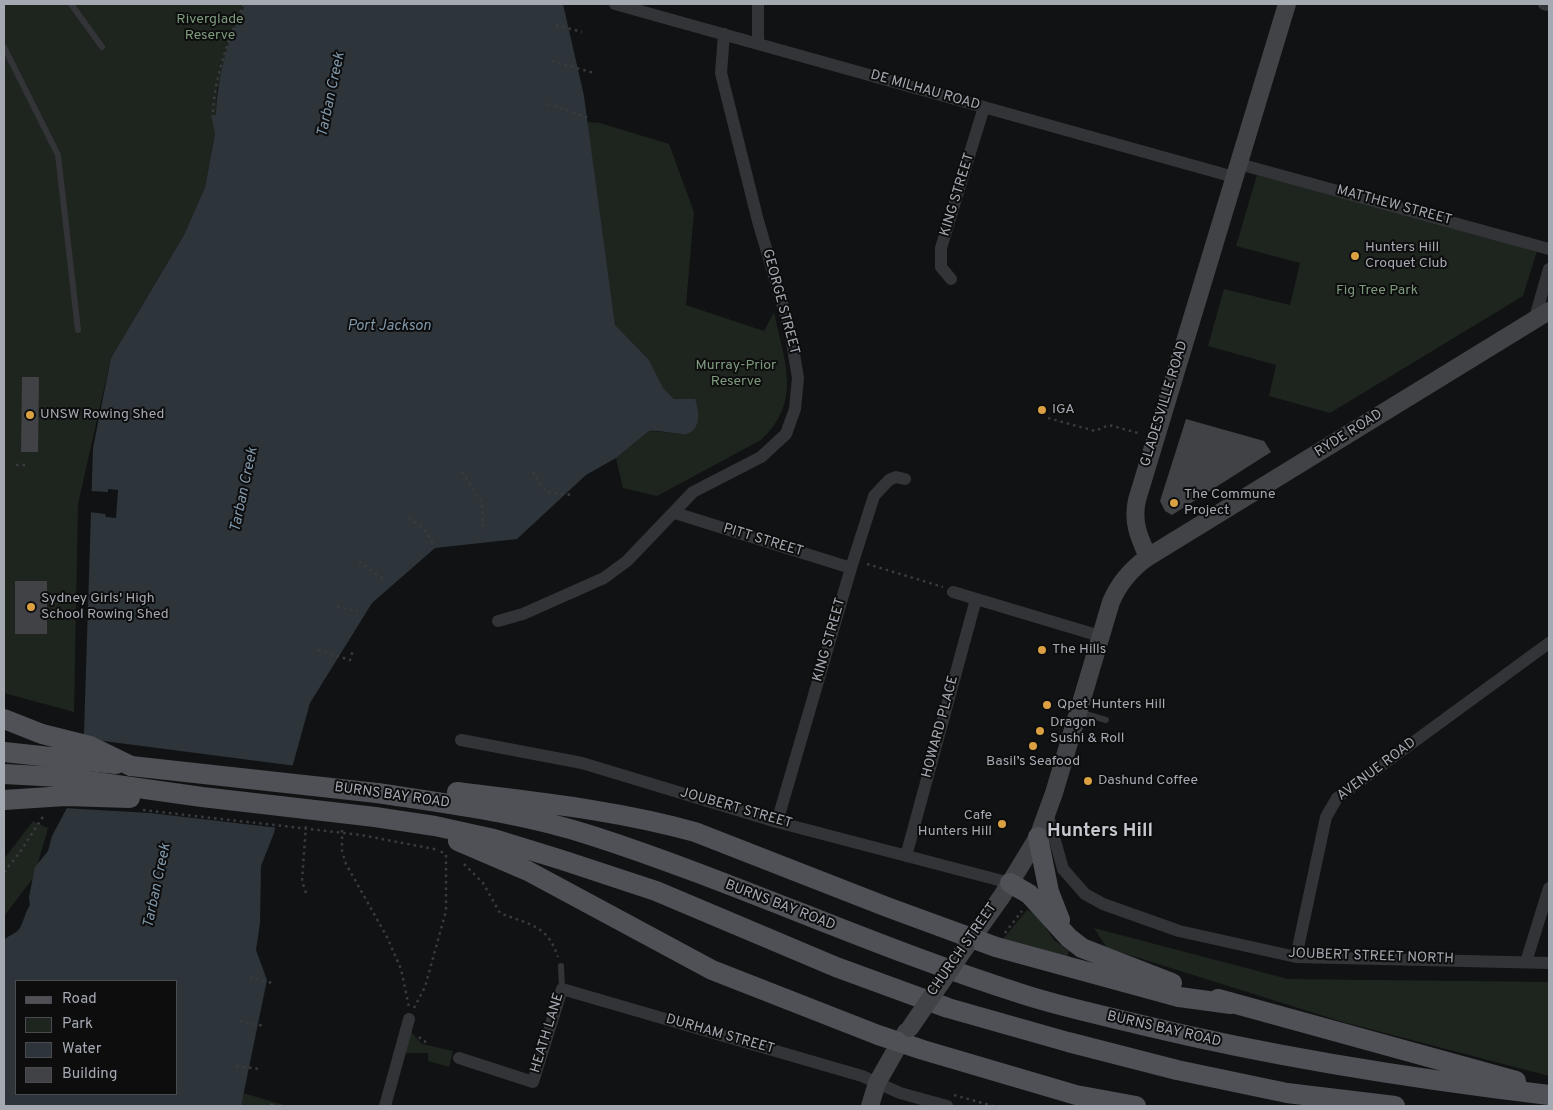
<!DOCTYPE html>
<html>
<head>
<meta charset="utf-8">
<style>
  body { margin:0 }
  #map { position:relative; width:1553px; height:1110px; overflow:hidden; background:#111213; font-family:Overpass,sans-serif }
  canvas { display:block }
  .frame { position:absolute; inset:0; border:5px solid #a5a9b2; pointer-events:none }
  .legend { position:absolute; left:15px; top:980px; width:162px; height:115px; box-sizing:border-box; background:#0d0d0e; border:1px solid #4a4b50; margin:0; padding:6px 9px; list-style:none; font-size:15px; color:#a5a9b2 }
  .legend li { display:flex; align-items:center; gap:10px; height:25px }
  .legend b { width:25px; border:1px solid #4a4b50 }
</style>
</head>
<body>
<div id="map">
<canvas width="1553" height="1110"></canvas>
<div class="frame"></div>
<ul class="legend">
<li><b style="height:6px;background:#4f5156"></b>Road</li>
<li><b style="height:14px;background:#1e251f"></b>Park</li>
<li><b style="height:14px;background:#2d343a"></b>Water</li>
<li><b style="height:14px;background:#414246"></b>Building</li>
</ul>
</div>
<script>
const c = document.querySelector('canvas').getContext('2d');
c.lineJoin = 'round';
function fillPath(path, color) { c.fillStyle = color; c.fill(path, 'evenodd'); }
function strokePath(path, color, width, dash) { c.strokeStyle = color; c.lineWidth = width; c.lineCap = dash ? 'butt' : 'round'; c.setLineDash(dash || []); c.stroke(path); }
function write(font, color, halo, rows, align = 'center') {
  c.font = font + ' Overpass,sans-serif'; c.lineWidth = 4; c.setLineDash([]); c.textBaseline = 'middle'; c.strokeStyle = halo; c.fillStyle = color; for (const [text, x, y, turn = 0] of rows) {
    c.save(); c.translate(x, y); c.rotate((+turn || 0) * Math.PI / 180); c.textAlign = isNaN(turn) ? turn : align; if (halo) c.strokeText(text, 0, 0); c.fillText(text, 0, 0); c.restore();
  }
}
fillPath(new Path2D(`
  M4 4H246L217 90 216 116 213 115 215 134 205 187 184 235 111 358 78 504 74 712 4 693Z
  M587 122 600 123 669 144 694 212 686 305 764 331 774 312C784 361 803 401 761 440L657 496 623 488 616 458 649 431 686 434 695 399H674L662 388 649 360 615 326Z
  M1257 175 1537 251 1523 296 1330 413 1269 396 1276 365 1208 346 1224 289 1290 305 1300 263 1236 246Z
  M33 821 48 828 34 877 4 916V859Z
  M1027 910 1037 915 1054 940 1069 951 1066 960 1003 939Z
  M1094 928 1288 979 1549 982V1076L1343 1022 1107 948Z
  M411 1032 422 1044 453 1051 449 1067 428 1061V1053H404Z
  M243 1093 287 1106H240Z`), '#1e251f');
fillPath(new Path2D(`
  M246 4H563L584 96 615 325 649 360 663 388 674 399H695C699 410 702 430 686 434 681 435 658 430 649 431L616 458 586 475 517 539 435 548 372 603 310 703 274 833 261 866 260 923 256 950 267 980 241 1106H4V940C9 935 16 934 20 928 24 920 25 913 30 905L29 897 35 867 48 851 52 836 69 804 84 733 93 448 111 358 184 235 205 187 215 134 211 115H216C217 79 228 36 246 4ZM16 981H176V1094H16Z`), '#2d343a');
fillPath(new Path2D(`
  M108 489 118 490 116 518 106 517 105 514 89 512 91 491 108 492Z
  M88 739 296 766 279 828 150 813 64 808Z`), '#111213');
fillPath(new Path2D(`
  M22 377H39L38 452H21Z
  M1186 419 1264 441 1271 452 1172 515 1165 511 1160 501Z
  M15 581H47V634H15Z`), '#414246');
strokePath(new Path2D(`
  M556 25 582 32
  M552 61 594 73
  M548 104 589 118
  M213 112C215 74 229 39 244 4
  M1048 418 1095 431 1109 425 1138 433
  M16 465H27
  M462 472 482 503 483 532
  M533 472 546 492 572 495
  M409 518 423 528 433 543
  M359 562 384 579
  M867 564 943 587
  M337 607 358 611
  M318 650 350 660 353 650
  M342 830V851L346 864 387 937 401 969 409 1007
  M464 864 483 883 500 913C529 925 547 924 558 957
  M4 872 20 852 44 815
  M306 893 302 881 306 825
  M1005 933 1022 911
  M250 977 272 983
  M414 1008 425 987 446 911V855L439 850
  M240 1021 264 1026
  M419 1037 423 1041 430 1043
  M236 1066 260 1069
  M954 1095 993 1106
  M271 1106 273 1103 275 1106`), '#393b3e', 2.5, [2.5, 4]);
strokePath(new Path2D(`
  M71 4 102 47
  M4 47 58 155 78 330
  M1079 712 1106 720
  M561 966 562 989`), '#333437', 6);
strokePath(new Path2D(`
  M615 4 1234 177
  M758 4V44
  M1544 4 1549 5
  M1239 164 1549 249
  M951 279 941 267V248L984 107
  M1534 321 1549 269
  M675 513 851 568
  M953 592 1100 636
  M498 621 523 614 604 578 627 561 693 492 761 457 786 434 795 409 798 378 790 330 758 221 721 73 724 34
  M461 740 582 763 777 822 1010 883
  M1047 812 1063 869 1085 894 1103 904 1179 931 1296 957 1549 963
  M777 822 851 568 874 496 889 480 896 477 905 479
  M906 856 976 599
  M1296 957 1326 817 1337 798 1549 643
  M1526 962 1549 888
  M459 1058 533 1082 562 989 862 1076 900 1093 947 1106
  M385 1106 409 1019`), '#333437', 12);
strokePath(new Path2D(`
  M1148 557C1139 537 1132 522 1137 500L1287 4
  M965 948 1002 896 1038 837 1054 793 1111 602C1119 583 1131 569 1148 557L1549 311
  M870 1106 877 1083 906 1032`), '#414347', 18);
strokePath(new Path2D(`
  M4 719 42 734 90 746 131 766
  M4 752 116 764
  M457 792C536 802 617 810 695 832L887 907 996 947 1179 997 1231 1004
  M377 793C449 804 523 813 593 836 738 883 876 948 1022 994 1062 1007 1105 1016 1146 1026 1279 1058 1414 1079 1549 1095
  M375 817 435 826 494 839 562 860 656 891 836 967 948 1008 1068 1042 1177 1070 1287 1093 1395 1106
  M1038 837 1049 892 1060 920
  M458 841 528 871 712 970 878 1035 923 1050 1076 1095 1136 1106
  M1010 883 1029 894 1069 938 1082 948 1172 983
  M1218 999 1516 1081`), '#4f5156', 20);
strokePath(new Path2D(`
  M143 810 361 835 439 850`), '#393b3e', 2.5, [2.5, 4]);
strokePath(new Path2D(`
  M910 1028 965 948`), '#414347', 18);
strokePath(new Path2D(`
  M131 766 377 793
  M4 774 60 777 202 797 375 817
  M4 800 65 796 130 798`), '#4f5156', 20);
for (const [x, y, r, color] of [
  [1355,256,5,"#dba042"],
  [1042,410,5,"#dba042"],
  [30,415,5,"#dba042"],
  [1174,503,5,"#dba042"],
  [31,607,5,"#dba042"],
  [1042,650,5,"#dba042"],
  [1047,705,5,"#dba042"],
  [1040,731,5,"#dba042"],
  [1033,746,5,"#dba042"],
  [1088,781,5,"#dba042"],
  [1002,824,5,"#dba042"]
]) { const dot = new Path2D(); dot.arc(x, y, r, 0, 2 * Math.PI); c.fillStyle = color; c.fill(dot); strokePath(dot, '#0d0d0e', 2); }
write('14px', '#7e9b7e', '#0d0d0e', [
  ["Riverglade",210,20],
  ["Reserve",210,36],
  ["Fig Tree Park",1377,291],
  ["Murray-Prior",736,366],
  ["Reserve",736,382]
]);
write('14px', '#a5a9b2', '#0d0d0e', [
  ["DE MILHAU ROAD",925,91,16],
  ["KING STREET",958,195,-73],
  ["MATTHEW STREET",1394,206,15],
  ["GEORGE STREET",780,302,75],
  ["GLADESVILLE ROAD",1165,404,-73],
  ["RYDE ROAD",1349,434,-32],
  ["PITT STREET",763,541,17],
  ["KING STREET",830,640,-74],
  ["HOWARD PLACE",941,727,-75],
  ["AVENUE ROAD",1377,770,-37],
  ["BURNS BAY ROAD",392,796,8],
  ["JOUBERT STREET",736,809,16],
  ["BURNS BAY ROAD",780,906,21],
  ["CHURCH STREET",963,950,-55],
  ["JOUBERT STREET NORTH",1371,957,2],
  ["BURNS BAY ROAD",1164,1030,13],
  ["HEATH LANE",548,1033,-73],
  ["DURHAM STREET",720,1035,16]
]);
write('14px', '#a5a9b2', '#0d0d0e', [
  ["Hunters Hill",1365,248],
  ["Croquet Club",1365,264],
  ["IGA",1052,410],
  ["UNSW Rowing Shed",40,415],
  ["The Commune",1184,495],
  ["Project",1184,511],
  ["Sydney Girls' High",41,599],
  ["School Rowing Shed",41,615],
  ["The Hills",1052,650],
  ["Qpet Hunters Hill",1057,705],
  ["Dragon",1050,723],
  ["Sushi & Roll",1050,739],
  ["Basil’s Seafood",1033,762,"center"],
  ["Dashund Coffee",1098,781],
  ["Cafe",992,816,"right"],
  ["Hunters Hill",992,832,"right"]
], 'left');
write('italic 15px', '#7f97a9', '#0d0d0e', [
  ["Tarban Creek",332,95,-78],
  ["Port Jackson",389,327],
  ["Tarban Creek",245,490,-78],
  ["Tarban Creek",158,886,-78]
]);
write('bold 19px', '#c5c8ce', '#0d0d0e', [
  ["Hunters Hill",1100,832]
]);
</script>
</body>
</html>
